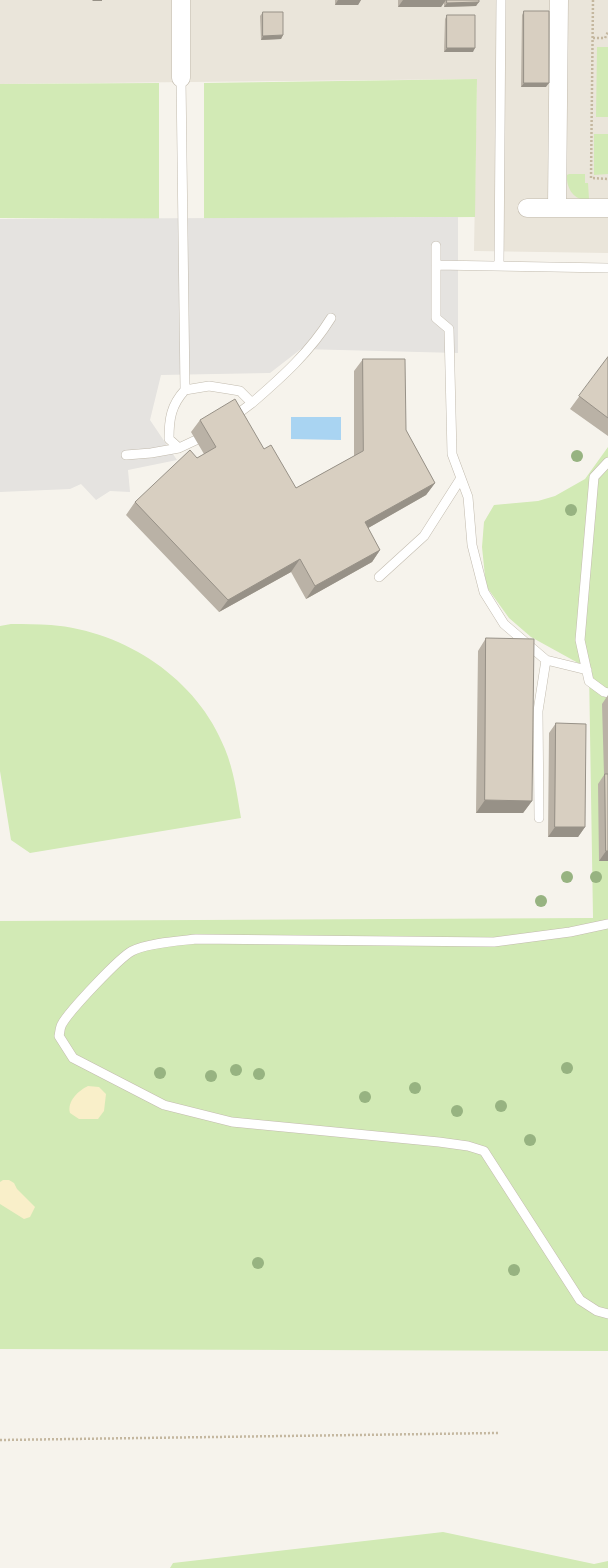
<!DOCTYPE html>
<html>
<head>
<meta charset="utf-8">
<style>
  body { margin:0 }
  canvas { display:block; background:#f6f3ec }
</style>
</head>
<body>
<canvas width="608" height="1568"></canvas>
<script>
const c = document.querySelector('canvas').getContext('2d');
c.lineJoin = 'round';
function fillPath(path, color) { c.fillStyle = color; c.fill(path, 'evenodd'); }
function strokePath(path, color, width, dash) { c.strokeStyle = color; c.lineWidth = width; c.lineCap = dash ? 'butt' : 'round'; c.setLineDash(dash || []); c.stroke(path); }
fillPath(new Path2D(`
  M0 0H608V253L474 251 477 79 0 84Z`), '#eae5da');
fillPath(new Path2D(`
  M597 47H608V117H596Z
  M477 79 475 217 204 219V83Z
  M159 83V219L0 218V84Z
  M594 134H608V174L594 175Z
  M569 174H585V183H588L589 199C575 202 566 189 567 175Z
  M608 447V1351L0 1349V921L593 918 589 669 531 637 509 618 486 586 482 547 484 522 494 505 538 501 555 496 585 479Z
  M11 624C24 624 38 624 51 625 125 631 198 679 225 749 234 771 237 794 241 818L30 853 11 840 0 771V626Z
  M443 1532 594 1564 608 1561V1568H170L173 1563Z`), '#d2eab5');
fillPath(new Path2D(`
  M88 1086 99 1087 106 1094 104 1111 98 1119H79L70 1113C67 1101 78 1091 88 1086Z
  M3 1180H9L14 1183 17 1189 35 1207 30 1217 24 1219 0 1204V1182Z`), '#f9efc9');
fillPath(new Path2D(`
  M458 217V353L301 349 270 373 161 375 150 420 177 460 128 470 130 492 110 491 96 500 81 484 70 489 0 492V219Z`), '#e5e3e0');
fillPath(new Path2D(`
  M291 417H341V440L291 439Z`), '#a9d4f2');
const lane = new Path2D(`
  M181 78 185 390C171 405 169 419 169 439L179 448 196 440
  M436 246V318L449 329 452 454 468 497 472 545 484 592 504 624 546 660 587 670
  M436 265 608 268
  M499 266 501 0
  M185 390 209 386 228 389 240 391 252 403 232 418
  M252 403C282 377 310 352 331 318
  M126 455 151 453 179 448
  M608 462 594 477 580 640 589 681 604 692 608 693
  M379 577 424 536 461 478
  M539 818 538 711 546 660
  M608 924 570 932 494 942 196 939C178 941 147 943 132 951 119 958 70 1010 62 1024 60 1027 60 1032 59 1036L73 1058 164 1105 232 1122 439 1142 468 1146 484 1151 580 1300 597 1311 608 1314`);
const street = new Path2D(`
  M181 0V78
  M557 207 559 0
  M527 208H608`);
strokePath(lane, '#c2bbae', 10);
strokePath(street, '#c2bbae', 19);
strokePath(new Path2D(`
  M593 0 591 178 608 179
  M593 38H605L608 32
  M0 1440 498 1433`), '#c4b79f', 2.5, [2, 2]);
strokePath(lane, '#fff', 9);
strokePath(street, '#fff', 18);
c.fillStyle = '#97b381';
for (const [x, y] of [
  [577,456],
  [571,510],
  [567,877],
  [596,877],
  [541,901],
  [567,1068],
  [236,1070],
  [160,1073],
  [259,1074],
  [211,1076],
  [415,1088],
  [365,1097],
  [501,1106],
  [457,1111],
  [530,1140],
  [258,1263],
  [514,1270]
]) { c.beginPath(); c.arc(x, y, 6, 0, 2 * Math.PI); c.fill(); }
fillPath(new Path2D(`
  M335 0H361L358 5H335Z
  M398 0H479L476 6 444 7V3L441 7H398Z
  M524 11 546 87H521L522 15Z
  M263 12 283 35 281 39 261 40 260 16Z
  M447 15 473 52H444L445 19Z
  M608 357V436L570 409Z
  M363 359 406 430 435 483 426 495 368 528 380 550 372 562 306 599 291 572 219 612 126 515 135 502 197 458 204 454 191 432 200 420 264 449 296 488 354 456V371Z
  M486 638 532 801 523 813H476L478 651Z
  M608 695V861H599L598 784 604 775 602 704Z
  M556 723 585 827 578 837H548L549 733Z`), '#bab2a6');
fillPath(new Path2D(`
  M93 0H102V1H92Z
  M338 0H361L358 5H335Z
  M403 0H446L441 7H398Z
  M479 2 476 6 444 7 447 3Z
  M283 35 281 39 261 40 263 36Z
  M447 48H475L473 52H444Z
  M524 83H549L546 87H521Z
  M435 483 426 495 356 535 365 522Z
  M380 550 372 562 306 599 315 586Z
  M300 559 291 572 219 612 228 600Z
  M485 800 532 801 523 813H476Z
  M555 827H585L578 837H548Z
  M606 851H608V861H599Z`), '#979187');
const building = new Path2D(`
  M447 0H479V2L447 3Z
  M524 11H549V83H524Z
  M263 12H283V35L263 36Z
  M447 15H475V48H447Z
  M608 357V418L579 396Z
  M363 359H405L406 430 435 483 365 522 380 550 315 586 300 559 228 600 135 502 190 450 197 458 216 447 200 420 235 399 264 449 271 445 296 488 363 451Z
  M486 638 534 639 532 801 485 800Z
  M556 723 586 724 585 827H555Z
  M605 774H608V851H606Z`);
fillPath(building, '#d8cfc1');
strokePath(building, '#979187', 1);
</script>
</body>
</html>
